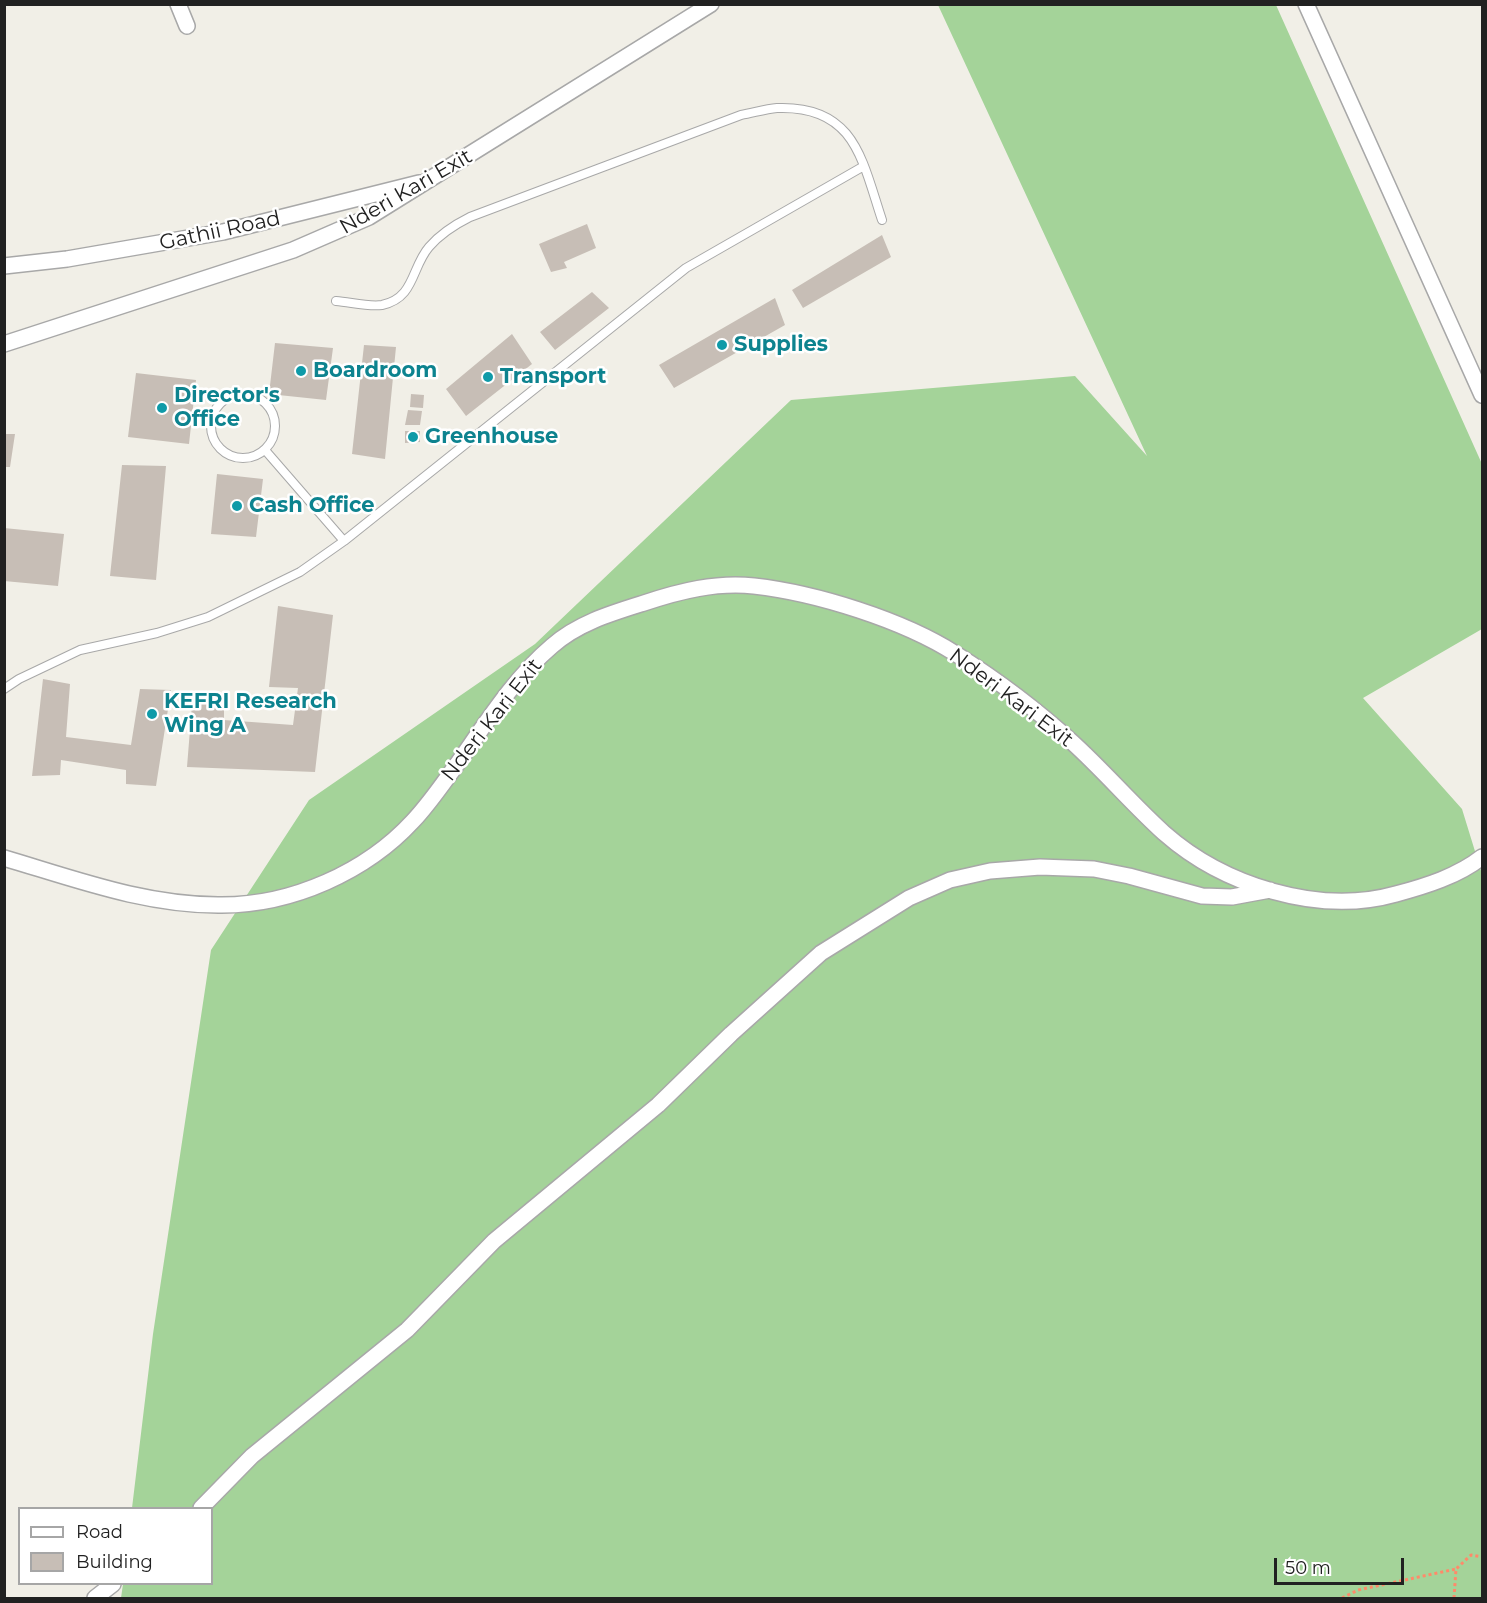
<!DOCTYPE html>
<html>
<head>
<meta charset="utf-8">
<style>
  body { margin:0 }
  #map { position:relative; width:1487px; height:1603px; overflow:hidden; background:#f1efe7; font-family:Montserrat,sans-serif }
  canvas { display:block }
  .frame { position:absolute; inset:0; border:6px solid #212121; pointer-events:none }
  .legend { position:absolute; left:18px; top:1507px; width:195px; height:78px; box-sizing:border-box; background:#fff; border:2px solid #a6a6a6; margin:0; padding:8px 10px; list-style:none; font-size:18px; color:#212121 }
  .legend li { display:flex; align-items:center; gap:12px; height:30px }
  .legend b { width:30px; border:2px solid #a6a6a6 }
  .scale { position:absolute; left:1274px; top:1558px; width:130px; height:27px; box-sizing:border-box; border:3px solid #212121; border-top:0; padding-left:8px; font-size:18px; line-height:21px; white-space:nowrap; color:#212121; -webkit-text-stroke:4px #fff; paint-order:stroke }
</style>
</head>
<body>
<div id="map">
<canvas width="1487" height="1603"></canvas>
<div class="frame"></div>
<ul class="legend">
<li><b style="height:8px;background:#fff"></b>Road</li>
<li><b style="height:16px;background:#c7beb6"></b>Building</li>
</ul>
<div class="scale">50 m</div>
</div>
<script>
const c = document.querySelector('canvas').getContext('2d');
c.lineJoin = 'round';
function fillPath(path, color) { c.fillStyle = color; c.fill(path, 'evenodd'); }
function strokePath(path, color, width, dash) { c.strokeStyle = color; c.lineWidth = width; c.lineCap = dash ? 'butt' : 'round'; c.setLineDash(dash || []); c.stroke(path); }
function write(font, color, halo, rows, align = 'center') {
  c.font = font + ' Montserrat,sans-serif'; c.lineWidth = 5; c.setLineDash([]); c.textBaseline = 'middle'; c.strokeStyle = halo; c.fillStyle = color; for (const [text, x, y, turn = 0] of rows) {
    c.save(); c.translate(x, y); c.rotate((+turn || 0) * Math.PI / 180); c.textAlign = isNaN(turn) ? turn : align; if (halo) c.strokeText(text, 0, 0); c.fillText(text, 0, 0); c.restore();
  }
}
fillPath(new Path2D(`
  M938 5H1276L1482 464V629L1363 698 1462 809 1482 874V1598H121L123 1584H212V1508H132L153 1334 211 950 309 800 535 644 791 400 1075 376 1147 456Z`), '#a4d399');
fillPath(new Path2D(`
  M587 224 596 248 564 262 567 268 551 272 539 244Z
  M882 235 891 257 803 308 792 290Z
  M592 292 609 308 555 350 540 332Z
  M775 298 785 325 674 388 659 365Z
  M512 334 532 364 466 416 446 389Z
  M275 343 333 348 326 400 269 394Z
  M364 345 396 347 385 459 352 454Z
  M136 373 196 380 189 444 128 437Z
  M411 394 424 395 423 408 410 407Z
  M408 410 422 411 420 425H405Z
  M405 431H420V442L405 443Z
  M4 434H15L10 467H4Z
  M122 465 166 466 156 580 110 576Z
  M217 474 263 479 256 537 211 534Z
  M4 528 64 534 58 586 4 581Z
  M278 606 333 615 315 772 187 767 193 692 224 694V720L293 725 298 688 269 687Z
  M43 679 70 684 66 737 131 745 140 689 171 690 156 786 126 784V770L61 760 60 775 32 776Z`), '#c7beb6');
const lane = new Path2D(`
  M336 301C350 302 368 307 382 305 415 298 411 268 429 247 441 233 454 225 470 217L741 115C753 113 765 109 777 108 855 105 862 160 882 220
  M211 426a32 32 0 1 1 64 0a32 32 0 1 1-64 0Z
  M265 450 344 541
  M4 689 19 679 80 650 157 633 208 617 300 572 344 541 686 268 864 166`);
const street = new Path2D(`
  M178 4 187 26
  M1306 4 1482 395
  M4 266 67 259 223 232 419 183
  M4 344 293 250 369 217 711 4
  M4 858C75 879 147 906 222 905 292 905 366 872 413 821 429 804 442 785 455 767 485 725 513 679 552 646 578 623 612 613 644 603 680 591 716 582 754 586 816 593 903 620 956 654 997 680 1037 710 1072 742 1104 771 1132 804 1164 833 1223 885 1318 916 1396 894 1426 886 1458 876 1482 857
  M201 1508 252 1456 407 1330 494 1241 658 1105 731 1034 821 953 909 898 950 880 990 871 1040 867 1094 869 1129 876 1202 896 1232 897 1270 890
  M95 1598 113 1584`);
strokePath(lane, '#a8a8a8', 10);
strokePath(street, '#a8a8a8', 18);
strokePath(new Path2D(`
  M1342 1598 1358 1590 1456 1569
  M1454 1598 1456 1569 1471 1555 1482 1557`), '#ff8a6a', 3, [3, 3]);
strokePath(lane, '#fff', 8);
strokePath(street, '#fff', 15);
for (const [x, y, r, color] of [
  [722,345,6,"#0f9aa8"],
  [301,371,6,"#0f9aa8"],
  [488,377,6,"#0f9aa8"],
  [162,408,6,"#0f9aa8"],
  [413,437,6,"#0f9aa8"],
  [237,506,6,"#0f9aa8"],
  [152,714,6,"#0f9aa8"]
]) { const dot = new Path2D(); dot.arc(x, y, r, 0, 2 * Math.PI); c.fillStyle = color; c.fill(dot); strokePath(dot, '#fff', 2); }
write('21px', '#212121', '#fff', [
  ["Nderi Kari Exit",406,192,-30],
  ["Gathii Road",220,231,-12],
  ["Nderi Kari Exit",1011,698,37],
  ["Nderi Kari Exit",492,720,-52]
]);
write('bold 21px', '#0d838f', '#fff', [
  ["Supplies",734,345],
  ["Boardroom",313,371],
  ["Transport",500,377],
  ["Director's",174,396],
  ["Office",174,420],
  ["Greenhouse",425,437],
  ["Cash Office",249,506],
  ["KEFRI Research",164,702],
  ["Wing A",164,726]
], 'left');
</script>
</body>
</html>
